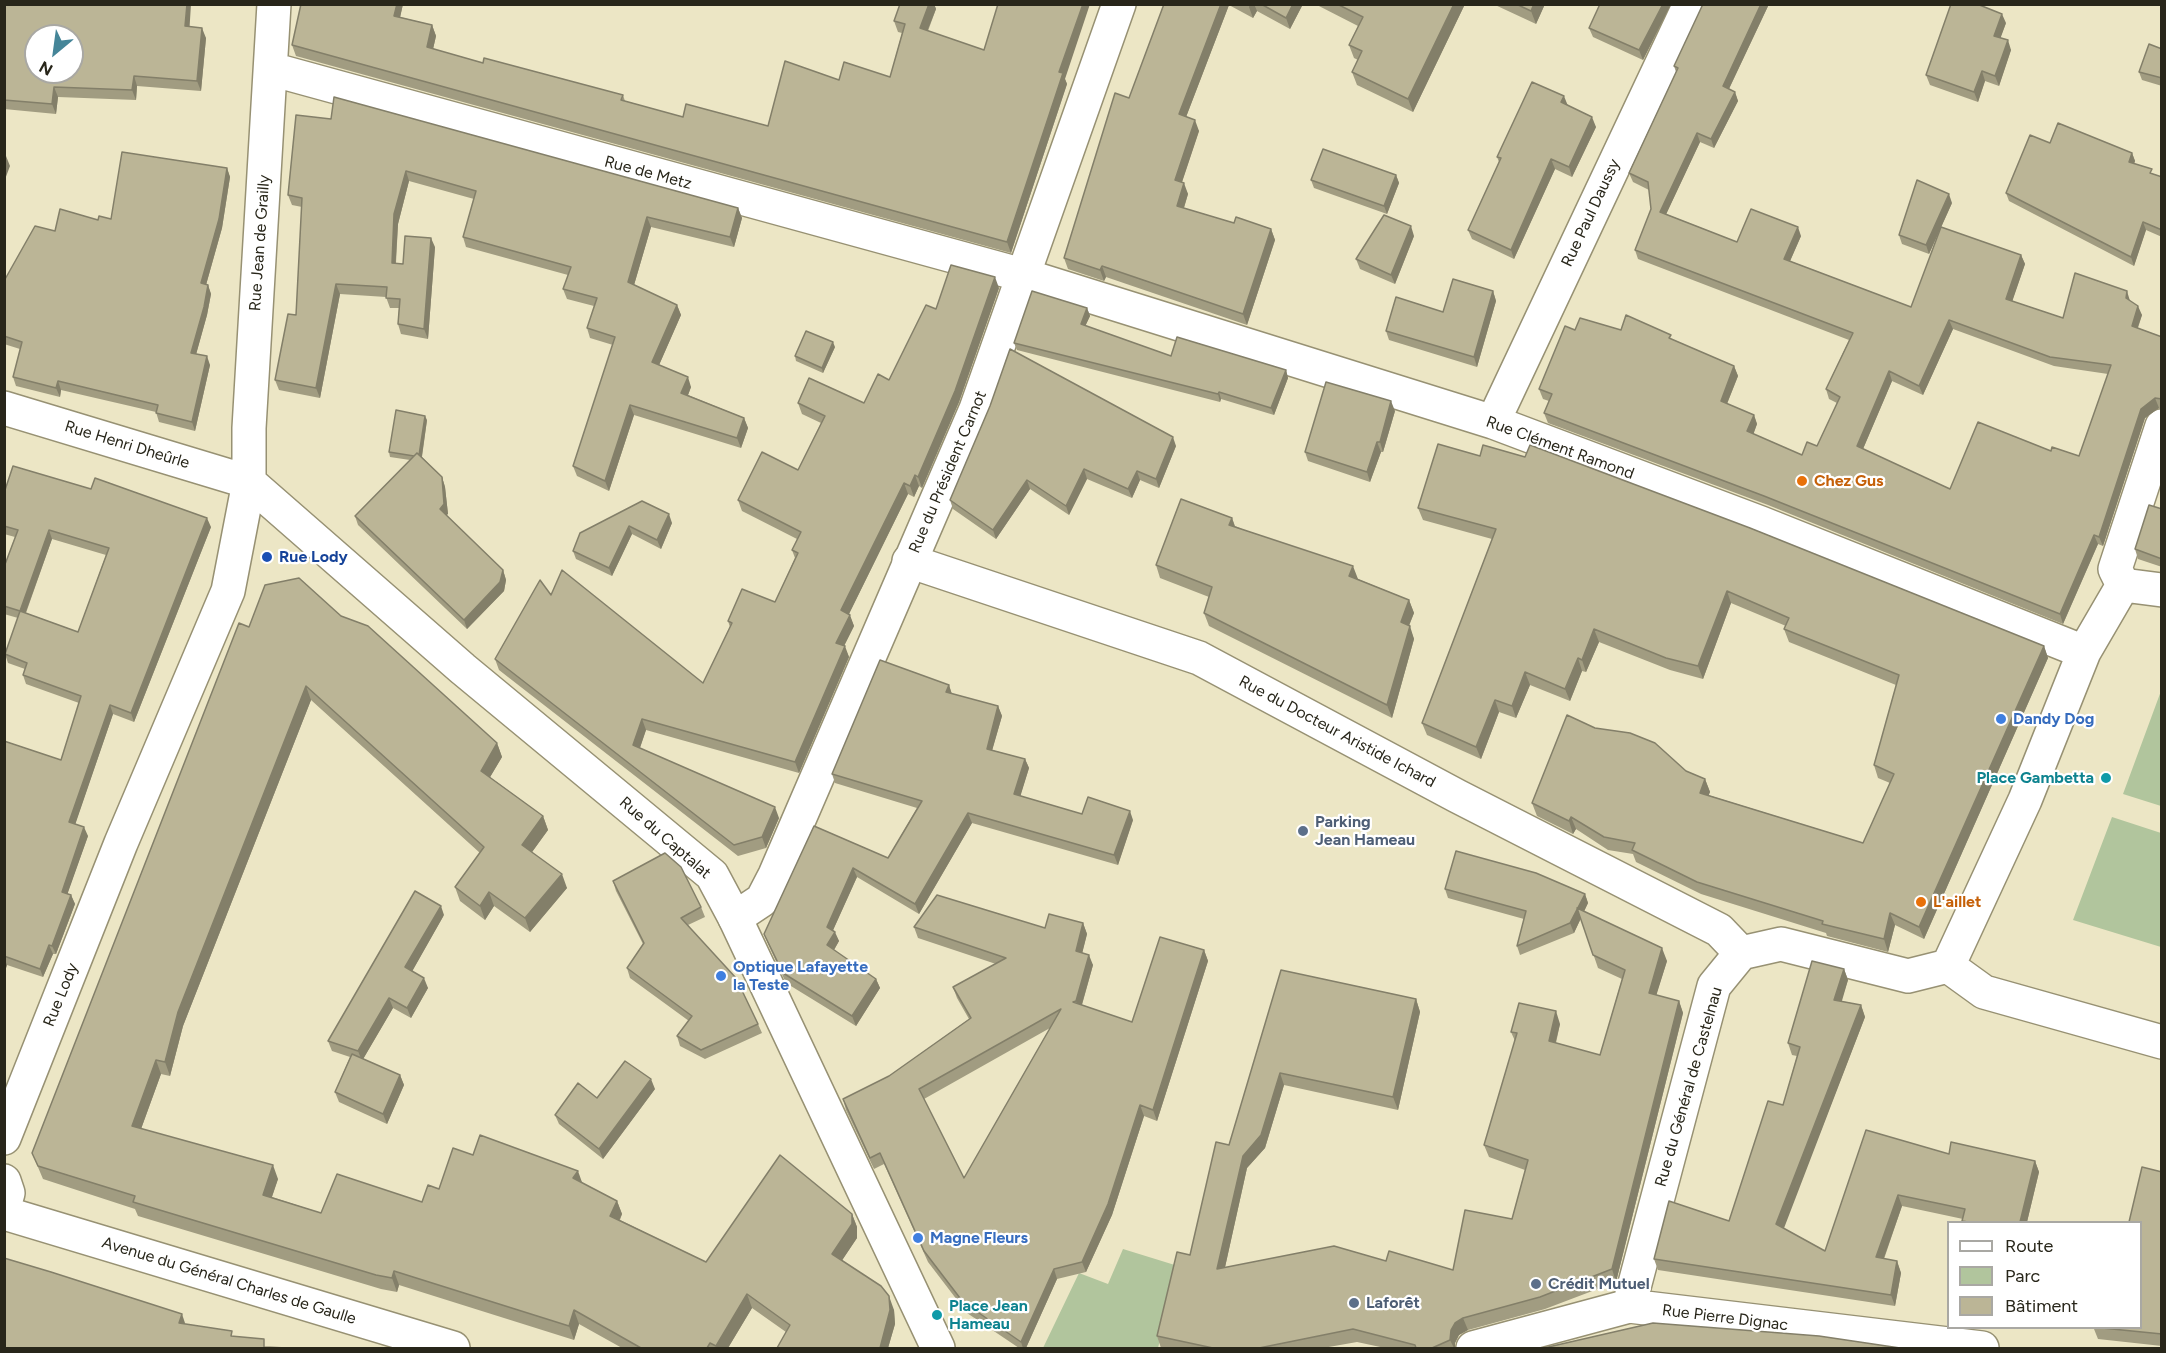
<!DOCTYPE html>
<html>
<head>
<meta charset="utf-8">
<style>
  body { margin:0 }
  #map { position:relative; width:2166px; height:1353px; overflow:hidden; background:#ece6c5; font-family:Figtree,sans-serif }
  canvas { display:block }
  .frame { position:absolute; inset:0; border:6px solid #28261a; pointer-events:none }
  .legend { position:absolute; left:1947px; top:1221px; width:195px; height:108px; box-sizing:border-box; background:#fff; border:2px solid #a9a8a3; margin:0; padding:8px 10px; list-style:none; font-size:18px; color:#28261a }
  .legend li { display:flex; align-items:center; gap:12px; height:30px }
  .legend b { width:30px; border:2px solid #a9a8a3 }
  .north { position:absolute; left:24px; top:24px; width:60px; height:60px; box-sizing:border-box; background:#fff; border:2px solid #a9a8a3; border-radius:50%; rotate:209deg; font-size:16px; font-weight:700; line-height:24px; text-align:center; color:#28261a }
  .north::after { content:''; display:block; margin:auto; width:21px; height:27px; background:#458598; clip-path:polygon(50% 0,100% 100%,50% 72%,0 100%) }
</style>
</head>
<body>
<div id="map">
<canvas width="2166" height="1353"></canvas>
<div class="frame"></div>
<ul class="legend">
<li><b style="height:8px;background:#fff"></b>Route</li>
<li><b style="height:16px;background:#b1c59d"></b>Parc</li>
<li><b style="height:16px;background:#bbb596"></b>Bâtiment</li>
</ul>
<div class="north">N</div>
</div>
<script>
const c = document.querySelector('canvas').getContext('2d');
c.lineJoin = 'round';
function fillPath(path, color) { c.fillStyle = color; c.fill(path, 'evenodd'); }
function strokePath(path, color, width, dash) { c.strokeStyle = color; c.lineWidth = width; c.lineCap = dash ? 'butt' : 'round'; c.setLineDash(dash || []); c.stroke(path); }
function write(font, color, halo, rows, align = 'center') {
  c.font = font + ' Figtree,sans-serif'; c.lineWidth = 4.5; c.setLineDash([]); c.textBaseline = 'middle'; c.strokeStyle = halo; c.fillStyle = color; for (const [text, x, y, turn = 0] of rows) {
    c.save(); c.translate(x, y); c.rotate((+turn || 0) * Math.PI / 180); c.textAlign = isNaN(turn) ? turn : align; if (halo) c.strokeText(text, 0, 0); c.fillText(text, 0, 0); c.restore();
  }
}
fillPath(new Path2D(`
  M2161 691 2162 806H2161L2123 794Z
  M2112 817 2161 833V947L2073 920Z
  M1123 1249 1178 1266 1158 1348H1043L1079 1273 1108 1284Z`), '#b1c59d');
const minor = new Path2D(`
  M271 69 1026 276 1493 422 1761 523 2084 652
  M4 408 249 482 463 669 712 875 735 918
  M1493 422 1690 4
  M909 561 1199 658 1457 796 1719 930 1741 953
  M2123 585 2162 590
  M1948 966 1984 992 2162 1042
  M4 1138 121 843 228 591 249 482V428L274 4
  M4 1181 8 1193 4 1207
  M4 1213 453 1348
  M1629 1306 1714 986 1741 953 1781 944 1908 976 1948 966 2025 800 2084 652 2123 585 2115 569 2162 426
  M1473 1348 1629 1306 1982 1348`);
const major = new Path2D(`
  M938 1348 735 918 762 900 775 875 976 409 1119 4`);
strokePath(minor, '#979173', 36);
strokePath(major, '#979173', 36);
strokePath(minor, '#fff', 33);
strokePath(major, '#fff', 33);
fillPath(new Path2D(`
  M4 4 190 27 206 38 201 91 137 86 136 100 58 97 56 114 4 109Z
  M301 4H403L400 17 432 25 436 36 433 49 483 63 623 95 625 101 683 117 768 126 839 80 890 77 902 33 898 32 894 21 900 4H934L936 9 928 31 1065 79 1067 84 1011 253 296 56 292 45Z
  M1164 4H1303L1290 29 1257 11 1253 18 1229 5 1186 117 1199 131 1182 182 1188 194 1184 208 1234 223 1271 229 1275 240 1247 325 1106 277 1104 281 1068 269 1064 258 1129 98Z
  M1315 4H1465L1413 112 1357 85 1352 72 1358 60 1354 58 1349 45 1358 26Z
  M1493 4H1545L1536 24Z
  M1600 4H1671L1643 60 1593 37 1589 28Z
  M1769 4 1729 89 1735 92 1738 101 1714 148 1700 142 1666 214 1737 242 1801 236 1790 261 1911 307 2021 255 2025 264 2012 301 2063 318 2130 301 2142 315 2138 328 2162 337V408H2159L2145 418 2103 546 2098 544 2063 624 1768 505 1548 423 1544 413 1549 401 1543 399 1539 389 1575 330H1621L1673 340 1734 366 1738 376 1727 404 1754 415 1757 424 1753 434 1802 455 1817 446 1837 403 1829 399 1826 389 1849 340 1638 259 1635 250 1651 209 1649 190 1633 182 1629 173 1676 72 1674 66ZM1953 329 2054 366 2108 374 2079 456 2051 451 1950 489 1863 449 1892 381 1923 395Z
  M2006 23 2000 38 2011 50 1999 86 1985 81 1978 102 1930 85 1926 75Z
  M2162 49V86L2142 80 2139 72Z
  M1567 105 1596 127 1572 177 1555 169 1514 259 1472 239 1468 230 1499 162 1497 157Z
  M296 115 738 208 742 218 734 247 651 227 634 285 677 305 681 315 659 365 691 387 688 395 744 418 748 428 741 448 634 415 609 491 577 476 573 466 613 345 590 338 587 328 594 306 567 299 563 289 568 275 466 247 463 237 474 199 409 181 398 224 396 263 403 264 435 247 428 339 401 334 398 324 399 308H390L386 297 340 294 320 398 279 390 275 380 296 315 302 207 292 205 288 195Z
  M2050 143 2132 153 2135 161 2134 163 2153 174 2162 177V237L2146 230 2134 266 2009 201 2006 193Z
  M227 168 230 177 222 228 206 285H208L211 294 207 315 196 354 210 365 195 431 159 422 156 412 61 390 60 397 16 386 13 377 20 349 4 344V281L55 231 98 220 111 219Z
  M1396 175 1399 183 1387 214 1314 188 1311 180Z
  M1952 203 1929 254 1902 244 1899 235Z
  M1414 236 1395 284 1360 269 1356 259Z
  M999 288 959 402 922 488 919 486 914 497 908 494 849 614 854 626 844 646 849 657 799 773 646 730 640 748 779 818 766 848 738 856 499 670 495 659 551 595 703 683 730 627 728 621 775 602 795 558 792 550 797 539 742 511 738 500 798 470 821 423 802 414 798 403H864L889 380 936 309Z
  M1493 291 1496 301 1477 367 1389 340 1386 331 1443 312Z
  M1087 308 1090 316 1085 326 1171 356 1286 370 1288 378 1274 415 1221 399 1220 402 1017 350 1014 343Z
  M835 347 823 373 796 361 795 356Z
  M990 406 1176 446 1159 488 1140 480 1132 498 1087 479 1069 515 1030 489 996 539 953 509 950 500Z
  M1395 411 1383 452H1381L1370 482 1308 461 1305 452Z
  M427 420 422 457 442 477 445 487 448 514 446 515 503 570 506 580 504 591 467 629 358 525 355 516 410 460 390 457 389 452Z
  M4 493 211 527 134 722 113 714 75 824 88 836 67 894 71 895 75 904 56 954H53L43 977 7 965 4 974V741L61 760 79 703 26 684 23 675 25 669 8 663 5 654 18 618 4 614V567L15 537 4 534ZM52 539 106 555 78 632 26 613Z
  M642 501 672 523 661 549 632 534 612 576 576 559 573 551Z
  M1418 508 2044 646 2048 658 1924 939 1895 925 1888 952 1827 936 1826 933 1701 894 1636 862 1633 854 1608 850 1576 829 1573 834 1537 816 1532 803 1686 771 1705 779 1710 792 1708 795 1863 843 1890 783 1878 778 1874 765 1896 685 1789 642 1784 629 1786 626 1731 603 1703 679 1670 670 1599 642 1586 672 1582 671 1570 701 1530 685 1516 718 1499 712 1481 759 1427 735 1422 723 1492 539 1423 520Z
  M2162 509V567L2138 559 2135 549Z
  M1232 518 1235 526 1358 579 1409 600 1414 613 1409 626 1414 639 1392 718 1209 626 1204 613 1209 597 1160 578 1156 565Z
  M341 616 497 743 502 757 490 777 543 816 548 830 532 852 567 888 530 932 494 906 485 920 460 901 455 887 480 853 311 700 183 1026 170 1076 161 1074 141 1129 278 1179 272 1197 321 1213 422 1202 439 1189 473 1155 582 1183 617 1201 622 1214 620 1220 706 1262 852 1214 857 1227V1238L842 1260 894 1310 895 1324 888 1348H777L786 1332 752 1308 728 1348H622L579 1324 574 1340 399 1285 397 1292 381 1289 138 1216 135 1209 43 1179 32 1153 249 627Z
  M949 685 952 694 998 706 1002 716 992 750 1025 759 1029 768 1020 796 1082 814 1133 820 1118 865 972 823 919 914 857 877 833 930 839 941 834 950 876 979 880 988 856 1026 786 983 768 944 764 934 814 826 888 858 917 808 835 783 832 774Z
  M613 881 701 907 705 917 688 925 758 1024 762 1033 705 1059 680 1046 677 1036 689 1021 630 978 627 968 643 944 616 891Z
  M1445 889 1585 894 1588 903 1584 911 1667 961 1656 995 1679 1001 1683 1013 1616 1282 1545 1309 1468 1330 1459 1335 1455 1343V1348H1385L1357 1342 1323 1348H1161L1157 1336 1190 1255 1229 1145 1281 970 1416 999 1420 1012 1398 1110 1284 1085 1265 1148 1247 1168 1225 1267 1386 1261 1453 1270 1512 1219 1525 1170 1489 1157 1484 1145 1515 1041 1511 1032 1560 1024 1556 1043 1600 1055 1622 979 1598 968 1581 918 1574 933 1520 955 1517 946 1524 919 1448 898Z
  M444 915 412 971 428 988 411 1018 393 1008 363 1059 400 1075 404 1085 387 1124 339 1102 335 1092 350 1057 332 1051 328 1041Z
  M1083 923 1087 934 1082 953 1093 965 1082 1005 1132 1022 1204 950 1208 961 1157 1121 1144 1116 1112 1215 1086 1272 1057 1279 1026 1348H1019L967 1313 928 1262 884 1164 874 1169 846 1110 843 1099 889 1076 969 1019 957 998 953 987 996 964 918 938 914 927 1045 928ZM1050 1028 964 1178 924 1099Z
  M1844 969 1848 980 1841 1001 1861 1005 1865 1017 1783 1228 1825 1251 1949 1154 2035 1161 2039 1172 2027 1222H1963V1219L1902 1206 1884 1259 1897 1261 1901 1273 1895 1306 1658 1270 1654 1259 1729 1221 1783 1105 1797 1056 1792 1055 1788 1043Z
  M655 1089 603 1159 559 1124 555 1115 597 1098Z
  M2162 1172V1346L2098 1339 2094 1329 2087 1328H2140Z`), '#a19c81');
fillPath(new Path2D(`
  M187 4H191L189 36 185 26Z
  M397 4H403L398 27 394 16Z
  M929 4H934L936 9 924 39 920 28Z
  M1083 4H1090L1065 79 1067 84 1011 253 1007 242 1059 72Z
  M1221 4H1228L1229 5 1183 125 1179 114Z
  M1250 4H1254L1257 11 1253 18 1249 7Z
  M1293 4H1303L1290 29 1286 18Z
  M1454 4H1465L1413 112 1408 99Z
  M1534 4H1545L1536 24 1531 11Z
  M1663 4H1671L1643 60 1639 50Z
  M1761 4H1769L1726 95 1723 86Z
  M2002 14 2006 23 1998 45 1994 36Z
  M432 25 436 36 431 58 427 47Z
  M202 28 206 38 201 91 197 81Z
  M2008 40 2011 50 1999 86 1995 76Z
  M1982 71 1985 81 1978 102 1974 92Z
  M134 76 137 86 136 100 132 90Z
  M54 87 58 97 56 114 52 104Z
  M1735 92 1738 101 1714 148 1711 139Z
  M1564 96 1568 106 1561 102Z
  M1592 117 1596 127 1572 177 1569 167Z
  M1195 120 1199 131 1179 191 1175 180Z
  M1697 133 1700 142 1663 221 1660 212Z
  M2132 153 2135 161 2132 170 2129 162Z
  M6 156 10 166 4 182V161Z
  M1551 159 1555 169 1514 259 1511 250Z
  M227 168 230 177 222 228 204 292 201 283Z
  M406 171 409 181 398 224 395 273 392 263 394 214Z
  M1396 175 1399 183 1387 214 1384 206Z
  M1184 183 1188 194 1181 217 1177 206Z
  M1949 194 1952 203 1929 254 1926 245Z
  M738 208 742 218 734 247 730 237Z
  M647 217 651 227 632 292 628 282Z
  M2143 222 2146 230 2134 266 2131 257Z
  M1411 226 1414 236 1395 284 1391 275Z
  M1798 227 1801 236 1787 268 1784 259Z
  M1271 229 1275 240 1247 325 1243 314Z
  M431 238 435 247 428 339 424 329Z
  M2021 255 2025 264 2010 308 2006 299Z
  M1102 266 1106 277 1104 281 1100 270Z
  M995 277 999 288 959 402 922 488 918 477Z
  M336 284 340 294 320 398 316 388Z
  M208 285 211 294 207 315 194 362 191 353Z
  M1493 291 1496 301 1477 367 1474 357Z
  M2127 291 2130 301 2126 298Z
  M677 305 681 315 656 372 652 362Z
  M2138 306 2142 315 2135 335 2132 326Z
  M1087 308 1090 316 1083 331 1081 324Z
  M1949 320 1953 329 1923 395 1919 386Z
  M833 342 835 347 823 373 822 368Z
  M207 356 210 365 195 431 192 422Z
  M1734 366 1738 376 1724 411 1721 401Z
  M1286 370 1288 378 1274 415 1271 408Z
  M1889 371 1892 381 1860 456 1857 446Z
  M688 377 691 387 685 403 681 393Z
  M58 381 61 390 60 397 56 388Z
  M1219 392 1221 399 1220 402 1218 394Z
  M2155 398 2159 408 2145 418 2103 546 2099 537 2141 409Z
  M1391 401 1395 411 1383 452 1380 442Z
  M630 405 634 415 609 491 605 481Z
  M1754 415 1757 424 1751 441 1747 431Z
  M425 416 427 420 421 462 419 457Z
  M744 418 748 428 741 448 737 438Z
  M1173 437 1176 446 1159 488 1156 479Z
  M1377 442 1381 452 1370 482 1367 472Z
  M1084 469 1087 479 1069 515 1066 506Z
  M1137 471 1140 480 1132 498 1128 489Z
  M915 475 919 486 914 497 910 486Z
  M442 477 445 487 448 514 443 518 440 509Z
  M1027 480 1030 489 996 539 993 530Z
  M904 483 908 494 845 622 841 610Z
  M669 514 672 523 661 549 657 540Z
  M207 518 211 527 134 722 131 713Z
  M1232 518 1236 530 1229 525Z
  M629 526 632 534 612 576 609 568Z
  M49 530 52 539 23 620 20 611Z
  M2094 535 2098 544 2063 624 2060 614Z
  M1353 566 1358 579 1354 589 1349 576Z
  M503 570 506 580 504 591 467 629 464 620Z
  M1727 591 1731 603 1703 679 1698 666Z
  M1409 600 1414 613 1405 635 1401 622Z
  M850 615 854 626 840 654 836 643Z
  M1410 626 1414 639 1392 718 1387 705Z
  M1594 629 1599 642 1586 672 1582 660Z
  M845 646 849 657 799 773 795 762Z
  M2044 646 2048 658 1924 939 1919 927Z
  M1578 658 1582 671 1570 701 1565 689Z
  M1525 672 1530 685 1516 718 1512 706Z
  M949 685 952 695 946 692Z
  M306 686 311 700 183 1026 170 1076 165 1062 178 1012Z
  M1495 700 1499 712 1481 759 1476 747Z
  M110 705 113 714 73 831 69 822Z
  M998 706 1002 716 990 758 987 749Z
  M642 719 646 730 637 756 633 745Z
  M497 743 502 757 486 784 481 771Z
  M1025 759 1029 768 1018 804 1014 794Z
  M1705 779 1710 792 1705 805 1700 793Z
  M775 807 779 818 766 848 762 837Z
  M1130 811 1133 820 1118 865 1114 855Z
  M968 813 972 823 919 914 915 904Z
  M543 816 548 830 527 859 522 845Z
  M1571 817 1576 829 1573 834 1569 821Z
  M84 827 88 836 65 901 62 892Z
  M853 868 857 877 830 937 827 927Z
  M562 874 567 888 530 932 525 918Z
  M489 892 494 906 485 920 480 906Z
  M1585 894 1588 903 1574 933 1570 923Z
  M71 895 75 904 56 954 52 946Z
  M441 906 444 915 409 977 405 967Z
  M1890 913 1895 925 1888 952 1884 939Z
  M1083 923 1087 934 1080 962 1076 951Z
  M835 932 839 941 831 955 827 945Z
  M49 945 53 954 43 977 40 969Z
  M1662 948 1667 961 1653 1006 1649 993Z
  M1204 950 1208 961 1157 1121 1153 1110Z
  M1089 955 1093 965 1080 1011 1076 1001Z
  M4 957 7 965 4 974Z
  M1844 969 1848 980 1839 1011 1834 1000Z
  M424 978 428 988 411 1018 407 1008Z
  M876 979 880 988 856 1026 852 1016Z
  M389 998 393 1008 362 1061 358 1051Z
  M1416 999 1420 1012 1398 1110 1393 1097Z
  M1679 1001 1683 1013 1616 1282 1612 1269Z
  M1861 1005 1865 1017 1781 1236 1776 1224Z
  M1556 1011 1560 1024 1553 1053 1549 1041Z
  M156 1060 161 1074 137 1140 132 1126Z
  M1280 1073 1284 1085 1265 1148 1247 1168 1222 1281 1217 1269 1243 1156Z
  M400 1075 404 1085 387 1124 383 1114Z
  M651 1079 655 1089 603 1159 599 1149Z
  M1140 1105 1144 1116 1112 1215 1086 1272 1082 1262Z
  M2035 1161 2039 1172 2027 1222H2020Z
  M273 1165 278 1179 268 1208 263 1195Z
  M578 1171 583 1185 573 1178Z
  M1898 1195 1902 1206 1880 1269 1876 1257Z
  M617 1201 622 1214 615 1229 610 1216Z
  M852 1214 857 1227V1238L837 1268 832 1254Z
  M1897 1261 1901 1273 1895 1306 1891 1295Z
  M1054 1269 1057 1279 1026 1348H1023L1021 1342Z
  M394 1271 399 1285 397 1292 392 1278Z
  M747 1294 752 1308 728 1348H717L716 1346Z
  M889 1296 894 1310 895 1324 888 1348H880Z
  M574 1310 579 1324 574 1340 569 1326Z
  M182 1314 185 1323 182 1332 179 1323Z
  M1463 1318 1468 1330 1459 1335 1455 1343V1348H1454L1450 1340 1451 1330 1455 1323Z`), '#837f69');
const building = new Path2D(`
  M4 4H187L185 26 202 28 197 81 134 76 132 90 54 87 52 104 4 100ZM36 36H72V72H36Z
  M301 4H397L394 16 432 25 427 47 483 63 484 58 623 95 621 100 683 117 686 104 768 126 785 61 839 80 844 62 890 77 905 24 894 21 900 4H929L920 28 984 50 998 4H1083L1059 72 1063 73 1007 242 292 45Z
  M1164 4H1221L1179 114 1195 120 1175 180 1184 183 1177 206 1234 223 1236 217 1271 229 1243 314 1102 266 1100 270 1064 258 1115 93 1129 98Z
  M1261 4H1293L1286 18Z
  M1337 4H1454L1408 99 1352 72 1362 51 1349 45 1363 17Z
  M1516 4H1534L1531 11Z
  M1600 4H1663L1639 50 1589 28Z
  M1703 4H1761L1723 86 1735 92 1711 139 1697 133 1660 212 1737 242 1751 209 1798 227 1784 259 1911 307 1941 227 2021 255 2006 299 2063 318 2075 273 2127 291 2126 298 2138 306 2132 326 2162 337V399L2155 398 2141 409 2099 537 2094 535 2060 614 1764 496 1544 413 1552 394 1539 389 1565 326 1575 330 1580 318 1621 330 1626 315 1671 335 1669 338 1734 366 1721 401 1754 415 1747 431 1802 455 1807 442 1817 446 1840 397 1826 389 1853 333 1635 250 1651 209 1648 182 1629 173 1678 68 1674 66ZM1949 320 2050 357 2111 365 2079 456 2052 447 2051 451 1978 422 1950 489 1857 446 1889 371 1919 386Z
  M1951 4H1977L2002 14 1994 36 2008 40 2002 57 1995 76 1982 71 1974 92 1926 75Z
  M2149 44 2162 49V78L2139 72Z
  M1532 82 1564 96 1561 102 1592 117 1569 167 1551 159 1511 250 1468 230 1501 158 1497 157Z
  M334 97 738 208 730 237 647 217 628 282 677 305 652 362 688 377 681 393 744 418 737 438 630 405 605 481 573 466 615 337 587 328 597 298 563 289 571 267 463 237 476 191 406 171 394 214 392 263 403 264 405 236 431 238 424 329 398 324 400 299 386 298 387 287 336 284 316 388 275 380 288 314 296 315 302 198 288 195 296 115 331 119Z
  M2058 123 2132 153 2129 162 2152 169 2150 173 2162 177V230L2143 222 2131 257 2006 193 2030 135 2050 143Z
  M1323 149 1396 175 1384 206 1311 180Z
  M122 152 227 168 219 219 201 283 208 285 204 307 191 353 207 356 192 422 156 413 158 405 58 381 56 388 13 377 22 342 4 336V281L35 226 55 231 60 209 98 220 99 216 111 219Z
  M1917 180 1949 194 1926 245 1899 235Z
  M1384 215 1411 226 1391 275 1356 259Z
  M951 265 995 277 955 391 918 477 915 475 910 486 904 483 841 610 850 615 836 643 845 646 795 762 642 719 633 745 775 807 762 837 734 845 495 659 540 580 551 595 562 570 703 683 732 623 728 621 742 589 775 602 798 553 792 550 801 532 738 500 762 452 798 470 825 416 798 403 809 378 864 403 878 374 889 380 926 305 936 309Z
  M1453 279 1493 291 1474 357 1386 331 1396 297 1443 312Z
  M1032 291 1087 308 1081 324 1171 356 1177 337 1286 370 1271 408 1219 392 1218 394 1014 343Z
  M806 331 833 342 822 368 795 356Z
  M1010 349 1173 437 1156 479 1137 471 1128 489 1084 469 1066 506 1027 480 993 530 950 500 990 406Z
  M1326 382 1391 401 1380 442H1377L1367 472 1305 452Z
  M396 410 425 416 419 455 417 453 414 456 389 452Z
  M1438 444 1480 456 1483 445 1525 457 1530 445 1750 528 2044 646 1919 927 1890 913 1884 939 1822 924 1823 921 1697 882 1632 850 1635 843 1604 837 1571 817 1569 821 1532 803 1567 715 1595 728 1630 733 1655 743 1686 771 1705 779 1700 793 1863 843 1894 774 1874 765 1899 675 1784 629 1789 618 1727 591 1698 666 1666 658 1594 629 1582 660 1578 658 1565 689 1525 672 1512 706 1495 700 1476 747 1422 723 1496 529 1418 508Z
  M417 453 442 477 444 504 440 509 503 570 500 582 464 620 355 516Z
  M13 466 91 489 95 478 207 518 131 713 110 705 69 822 84 827 62 892 71 895 52 946 49 945 40 969 4 956V741L61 760 81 696 23 675 27 663 5 654 20 611 4 606V567L18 530 4 526V493ZM49 530 109 548 78 632 20 611Z
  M1181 499 1232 518 1229 525 1353 566 1349 576 1409 600 1401 622 1410 626 1387 705 1204 613 1212 587 1156 565Z
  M642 501 669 514 657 540 629 526 609 568 573 551 580 533Z
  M2149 505 2162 509V559L2135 549Z
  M299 578 341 616 368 626 497 743 481 771 543 816 522 845 562 874 525 918 489 892 480 906 455 887 484 847 306 686 178 1012 165 1062 156 1060 132 1126 273 1165 263 1195 321 1213 337 1174 422 1202 428 1185 439 1189 453 1148 473 1155 480 1135 578 1171 573 1178 617 1201 610 1216 706 1262 780 1155 852 1214V1224L832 1254 881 1286 889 1296 890 1310 880 1348H777L790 1325 747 1294 716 1346 710 1343 707 1348H641L574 1310 569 1326 394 1271 392 1278 376 1275 133 1202 135 1196 38 1166 32 1153 239 623 249 627 265 585Z
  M880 660 949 685 946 692 998 706 987 749 1025 759 1014 794 1082 814 1088 797 1130 811 1114 855 968 813 915 904 853 868 827 927 835 932 827 945 876 979 852 1016 783 973 764 934 814 826 888 858 922 801 832 774Z
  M1456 851 1536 873 1585 894 1570 923 1517 946 1526 911 1445 889Z
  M665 853 681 867 701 907 681 918 736 978 758 1024 701 1050 677 1036 692 1016 627 968 644 943 613 881Z
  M415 891 441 906 405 967 424 978 407 1008 389 998 358 1051 328 1041Z
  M937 895 1045 928 1049 914 1083 923 1076 951 1089 955 1076 1001 1073 1002 1132 1022 1160 937 1204 950 1153 1110 1140 1105 1108 1204 1082 1262 1054 1269 1021 1342 963 1302 924 1251 880 1153 870 1158 843 1099 889 1076 971 1018 953 987 1006 958 914 927ZM1061 1009 964 1178 919 1089Z
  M1577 908 1662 948 1649 993 1679 1001 1612 1269 1540 1297 1463 1318 1455 1323 1451 1330 1450 1340 1432 1348H1416L1415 1345 1353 1329 1259 1348H1213L1157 1336 1177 1252 1190 1255 1216 1142 1229 1145 1281 970 1416 999 1393 1097 1280 1073 1261 1135 1243 1156 1217 1269 1334 1246 1386 1261 1389 1251 1453 1270 1465 1210 1512 1219 1528 1160 1484 1145 1517 1033 1511 1032 1519 1003 1556 1011 1549 1041 1600 1055 1625 970 1593 955Z
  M1812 961 1844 969 1834 1000 1861 1005 1776 1224 1825 1251 1866 1130 1949 1154 1951 1142 2035 1161 2020 1222H1968L1962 1221 1965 1209 1898 1195 1876 1257 1897 1261 1891 1295 1654 1259 1669 1201 1729 1221 1768 1101 1783 1105 1800 1047 1788 1043Z
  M352 1054 400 1075 383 1114 335 1092Z
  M625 1061 651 1079 599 1149 555 1115 578 1083 597 1098Z
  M2142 1167 2162 1172V1334L2102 1328H2140V1222H2129Z
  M4 1258 51 1272 182 1314 179 1323 232 1331 231 1336 264 1339V1347L287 1348H4Z
  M1653 1323 1819 1336 1900 1348H1544Z`);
fillPath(building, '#bbb596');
strokePath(building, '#837f69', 1.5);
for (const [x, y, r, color] of [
  [1802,481,6,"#e8710a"],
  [267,557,6,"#1a4fb4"],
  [2001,719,6,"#3f7fe0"],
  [2106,778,6,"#0f9aa8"],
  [1303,831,6,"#5c6f8a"],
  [1921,902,6,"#e8710a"],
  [721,976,6,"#3f7fe0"],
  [918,1238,6,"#3f7fe0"],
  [1536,1284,6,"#5c6f8a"],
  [1354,1303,6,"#5c6f8a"],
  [937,1315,6,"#0f9aa8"]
]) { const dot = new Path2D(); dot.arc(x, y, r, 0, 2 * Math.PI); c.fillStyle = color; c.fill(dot); strokePath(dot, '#fff', 2); }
write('16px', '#28261a', '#fff', [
  ["Rue de Metz",648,173,15],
  ["Rue Paul Daussy",1591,213,-65],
  ["Rue Jean de Grailly",260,243,-86],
  ["Rue Henri Dheûrle",127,445,17],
  ["Rue Clément Ramond",1560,448,20],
  ["Rue du Président Carnot",948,472,-67],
  ["Rue du Docteur Aristide Ichard",1337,732,28],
  ["Rue du Captalat",665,838,41],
  ["Rue Lody",61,995,-68],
  ["Rue du Général de Castelnau",1689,1087,-74],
  ["Avenue du Général Charles de Gaulle",229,1281,17],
  ["Rue Pierre Dignac",1725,1318,7]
]);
write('bold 16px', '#c56008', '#fff', [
  ["Chez Gus",1814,481],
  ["L'aillet",1933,902]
], 'left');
write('bold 16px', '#164399', '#fff', [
  ["Rue Lody",279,557]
], 'left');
write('bold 16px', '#366cbe', '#fff', [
  ["Dandy Dog",2013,719],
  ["Optique Lafayette",733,967],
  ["la Teste",733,985],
  ["Magne Fleurs",930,1238]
], 'left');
write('bold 16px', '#0d838f', '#fff', [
  ["Place Gambetta",2094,778],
  ["Place Jean",949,1306,"left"],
  ["Hameau",949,1324,"left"]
], 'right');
write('bold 16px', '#4e5e75', '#fff', [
  ["Parking",1315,822],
  ["Jean Hameau",1315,840],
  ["Crédit Mutuel",1548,1284],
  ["Laforêt",1366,1303]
], 'left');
</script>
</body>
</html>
